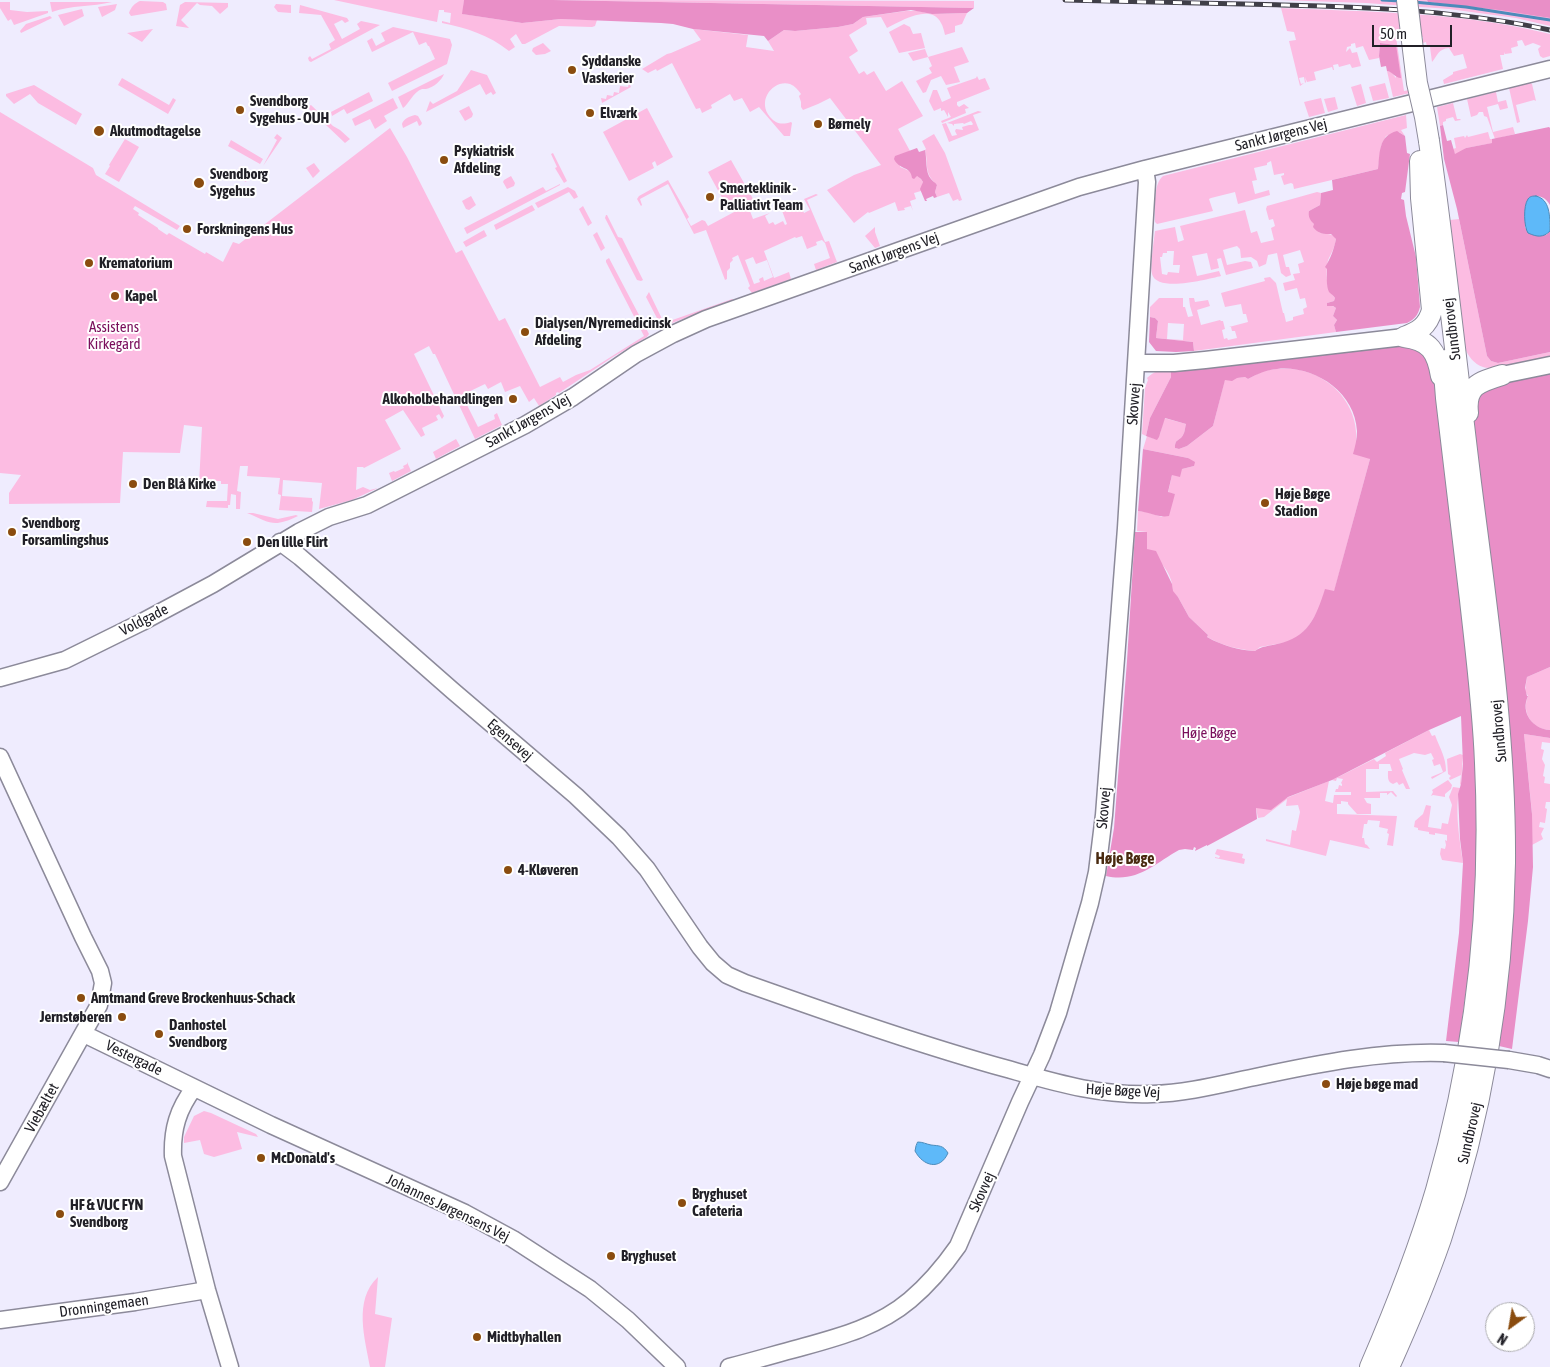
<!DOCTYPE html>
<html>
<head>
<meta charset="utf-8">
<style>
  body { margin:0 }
  #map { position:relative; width:1550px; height:1367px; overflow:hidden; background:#efecfe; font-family:"Asap Condensed",sans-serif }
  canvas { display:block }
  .north { position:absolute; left:1485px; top:1302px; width:50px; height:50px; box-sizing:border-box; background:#fff; border:1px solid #a6a6a9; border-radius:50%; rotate:212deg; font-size:14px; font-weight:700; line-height:20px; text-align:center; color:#212027 }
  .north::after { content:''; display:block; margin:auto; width:18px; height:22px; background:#8a4c0f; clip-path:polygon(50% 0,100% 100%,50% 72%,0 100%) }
  .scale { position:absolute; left:1372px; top:25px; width:80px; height:22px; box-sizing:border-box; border:2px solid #212027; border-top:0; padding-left:6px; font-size:15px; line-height:18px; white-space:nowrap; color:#212027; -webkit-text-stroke:4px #fff; paint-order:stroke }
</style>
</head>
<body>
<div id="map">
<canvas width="1550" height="1367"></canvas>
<div class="north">N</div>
<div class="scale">50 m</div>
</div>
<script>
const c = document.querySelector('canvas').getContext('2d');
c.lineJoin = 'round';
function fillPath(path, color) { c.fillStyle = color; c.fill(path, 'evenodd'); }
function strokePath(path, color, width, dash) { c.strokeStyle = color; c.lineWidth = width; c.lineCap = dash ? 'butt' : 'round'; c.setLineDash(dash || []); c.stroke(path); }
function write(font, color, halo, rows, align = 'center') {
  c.font = font + ' "Asap Condensed",sans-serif'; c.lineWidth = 4; c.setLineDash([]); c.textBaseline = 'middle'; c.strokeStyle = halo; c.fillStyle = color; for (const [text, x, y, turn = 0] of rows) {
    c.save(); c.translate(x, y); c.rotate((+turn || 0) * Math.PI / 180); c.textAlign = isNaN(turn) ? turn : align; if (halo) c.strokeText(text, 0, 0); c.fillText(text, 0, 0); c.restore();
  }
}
fillPath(new Path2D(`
  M334 0H464L463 14 522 23 561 19 597 20 595 26 592 27 559 26 525 44H522L516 34 510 39 515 47 509 51C489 35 467 28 442 23V21L450 23 451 13 444 12V10H439L437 22Z
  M553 0 974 1V8Z
  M1279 0H1427L1428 2C1469 5 1510 9 1550 18V26L1516 18 1449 9 1366 3Z
  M140 1 163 2 166 4 167 10 131 16 129 13C131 7 135 3 140 1Z
  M0 2H10V10L27 12 48 11V13L14 25 11 19 8 21 0 8Z
  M50 2H112C92 7 71 5 52 12Z
  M185 2 228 3V7L220 14 212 6 200 5 197 3 181 20 189 28 176 26 180 5Z
  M117 4 115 10 102 17 98 7Z
  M276 4 291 5V13L278 12 274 7Z
  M300 5 347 18 349 21 345 23 342 20 334 24 342 39 360 29 357 24 361 21 380 25 311 62 309 61 308 58 310 56 312 59 331 49 329 44 335 40 321 15 299 13Z
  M1281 8C1371 12 1462 12 1550 34V56L1543 58 1540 56 1538 49 1541 46 1533 43 1525 46 1522 40 1517 41 1518 46 1511 48 1512 53 1505 54V52L1504 55H1500L1503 69 1444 84 1443 80 1453 74V72L1467 68 1463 54 1454 56 1449 48C1438 49 1438 55 1432 62L1430 47H1427L1426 42 1423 43V37H1396L1404 91 1415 89 1414 92 1393 97 1387 71 1391 72 1396 78V45L1380 43 1379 58 1369 60 1363 46 1356 48 1355 43 1351 44V46L1347 47 1346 52 1350 48 1352 53 1357 52 1361 66 1352 68 1350 64 1339 67 1338 64 1333 65 1334 70H1333L1332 67 1314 72 1316 80 1307 82 1305 77 1306 82 1305 83 1304 77 1299 78 1301 84 1304 83 1300 86 1289 41 1296 40 1294 32 1287 31Z
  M82 9 84 16 64 26 58 15Z
  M906 11H918L932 14 967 13 962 24 955 26V32L945 35C944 31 943 26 941 23 931 3 901 21 887 28L881 17 866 18 867 24 849 35 858 51 849 57 859 74 864 71 867 75 874 71 886 91 902 81 923 116 898 129 910 151 906 153 900 167C908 170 919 175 923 182L921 191 914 193 916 199 910 201 913 211 911 206 904 208 905 210 898 211 895 202 869 213 868 212 854 223 827 190 854 175 881 165 830 98 818 104 803 110 801 107V102L799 96 801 94C798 90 795 86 790 84 774 79 756 100 770 117 776 124 782 125 791 122L792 123 790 136H784L759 107 750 112 742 98 734 101 730 94 711 105 712 108 702 113 700 108 696 109 672 63 657 71 656 69 648 73 642 69 667 54 671 53 701 40 693 29 748 35 746 47 774 51 768 41 784 30 795 31 838 27 853 24 863 17Z
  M50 16 52 18 21 33 20 31 26 24Z
  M904 24 910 27 913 34 921 33 925 48 899 53 889 32Z
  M393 27 450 39 452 45 447 64 392 91 388 83 435 59 429 46H428L426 42 419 45 413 32 372 52 367 41 372 38 376 46 385 41 381 33Z
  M153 29 142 42 127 33Z
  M543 43 551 51 545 54 536 55 532 51 533 48Z
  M962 47 969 62 954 67 960 82 946 85 941 76 931 80 926 92 923 93 916 81 932 73 929 68 932 66 928 57 913 61 908 53 925 49 928 57Z
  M471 70 487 75 496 93 493 95 491 92 486 95 480 84 426 112 430 101 433 104 457 91Z
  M444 74C442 80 433 88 426 89 425 89 424 89 422 89 413 92 409 104 403 108L398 97Z
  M977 76 979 80 985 78 990 89 957 102V105L959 107 964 104 969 108 965 109 966 113 942 123 941 121 951 117 948 112V117L944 110 941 111V108L934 111 929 101 933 90H937L942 102 951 98 947 88 976 78Z
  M122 78 169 105 173 98 176 100 168 114 118 85Z
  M629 83 631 87 602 103 601 98 606 99 607 95 613 96 614 92 619 93 620 86 628 87Z
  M1385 83 1389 98 1373 101 1369 87Z
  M1530 83 1532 84 1536 101 1534 100 1516 105 1520 122 1517 123 1509 88Z
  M1361 84 1366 103 1357 106 1351 87Z
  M34 85 82 114 76 125 38 103 30 94 14 104 6 96V94Z
  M369 92 373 101 347 114 344 109 332 116 331 112Z
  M1496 92 1498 102 1506 100 1508 108 1500 110 1498 104 1487 107 1493 132 1513 127 1515 134 1495 139 1487 117 1484 116 1483 112H1479L1477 115 1471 117 1467 99Z
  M1335 97 1338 109 1328 112 1324 99Z
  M393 98 398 108 384 116 387 121 375 129 370 119 355 126 352 119Z
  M1321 98 1325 113 1309 117 1304 102Z
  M1453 103 1457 119H1460L1461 120 1455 121 1453 117 1446 119V121L1443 122V125L1440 126 1437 107Z
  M311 105 333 126 340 130 350 139 345 143 307 107Z
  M469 106 473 114 472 117 465 121 459 111Z
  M647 108 673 157 657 166 655 161 652 163 654 168 629 181 603 132Z
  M978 111 982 112 973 115 979 130 949 142 942 124 946 123 952 136 957 135 955 131 956 129 963 130 962 127 969 125H972L973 124 971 121 964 124 963 123 954 124V126L952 124 947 123Z
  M0 112 93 168 96 175 180 226 177 230 135 206 133 209 139 213 138 215 158 228V229L167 235 169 233 205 254 206 252 223 262 233 242 239 244 390 128 407 157 456 253 462 250 499 321 505 318 540 387 560 377 563 382 576 375 590 370 644 336 606 262V260L609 258 649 334 647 337 613 357 559 393 558 392 556 393V395L539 406 534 398 529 402 520 386 505 392 501 382 488 389 485 384 462 395 478 427 495 419 494 415 497 413 502 425 475 439 435 354H433L429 346 414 354 444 416 442 419 439 414 436 416 438 420 422 428 425 435 421 437 403 410 385 420 401 449 364 468 363 467H357L356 490 363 487 370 490 378 488 352 500 319 509 322 483 283 480 282 496 312 498V501L313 502 312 512 279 510 281 495 278 494 280 478 247 476 248 466H240L237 491 241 492 240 509H236V495L231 494 230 505H228V508L206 507 207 501H227L228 484H221V481H213L212 483 199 484 202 427 184 425 180 453 123 452 120 503 9 504V493L21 475 0 473Z
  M415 115 418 116 422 123 421 125 419 126 417 121 403 128 402 124C403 119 410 116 415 115Z
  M1406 115 1407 128 1401 130 1405 136 1399 132 1386 136 1381 146 1378 169 1294 189 1293 184 1291 183 1284 185 1281 176 1284 175V173L1274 175 1271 161 1267 163V165L1254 168 1257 180 1252 181 1255 194 1269 190 1270 195 1238 204 1235 192 1211 198 1209 199 1213 211 1157 224 1155 222C1155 209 1153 184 1163 176Z
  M1488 132 1490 139H1492L1493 143 1466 148 1458 154 1455 155 1453 149 1456 148 1454 138 1464 136 1465 138 1467 135 1468 137Z
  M277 134 282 138 263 166 277 140 274 138Z
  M934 134 945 153 962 200 959 201 958 199 953 201 949 193 937 197 935 192 937 185C923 172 929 165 925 150L926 149 922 141Z
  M125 139 139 147 119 182 105 174 110 166 109 165Z
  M231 140 263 159 260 164 228 146Z
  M553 153 567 181 564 183 555 168 557 167 551 154Z
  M731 160 757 206 750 211 753 219 770 213 765 216 769 224 773 222 775 225 783 221 785 225 787 224 781 208 799 201 804 213 810 210 804 199 816 194 818 195 807 200 825 242 829 241 837 262 816 270 814 264 830 258 825 243 822 240 816 242 817 245 807 249 802 236 796 238 795 237 764 251 774 278 789 272 791 279 752 293 748 288 750 286 738 255 732 258 733 260 730 263V268L727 271V279L725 280 706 230 694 234 668 184 640 199 642 205 641 206 637 199 639 196 668 180 689 217 687 219 691 226 702 220 705 221 708 226 736 211 733 204 727 207 708 172ZM753 257 756 264 767 260 773 277 764 281 763 277 759 279 760 282 754 284 745 260Z
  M314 163 320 171 313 178 306 168Z
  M240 166 247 170 248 178 246 182 237 177 240 173 238 170Z
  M511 176 515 183 514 186 507 189 503 182 504 180Z
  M560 184V185L467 234 464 228 543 187 546 191Z
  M568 187 575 191 578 197 574 199 569 192 538 208 535 203Z
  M1317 192 1321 193 1320 205 1309 211 1314 224 1320 233C1326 234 1333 233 1336 239 1335 246 1332 252 1329 258 1326 263 1326 283 1329 289 1330 293 1333 295 1335 298L1334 301 1327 303 1336 308 1333 316 1337 320 1334 325 1336 332 1194 351 1193 342 1156 338 1158 321 1155 318 1150 317V307L1159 298H1183V307H1185L1188 317 1193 316 1190 306 1189 298H1194L1195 302 1208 300 1210 306 1197 310 1201 325 1220 320 1221 321H1223L1225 329 1222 330 1224 339 1227 338 1228 340 1237 338 1235 331H1232L1231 327H1229L1248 322 1246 314H1243L1241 304 1225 307 1221 293 1265 281 1264 278 1270 277 1276 283 1283 313H1284L1286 322 1293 320V317L1304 314 1303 309 1307 307 1305 298 1300 299 1297 288 1285 291 1283 283 1295 280 1293 274 1300 273 1298 264 1304 262 1300 250 1283 255 1286 267H1289L1291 275 1286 277 1281 273 1277 253 1268 255 1266 264 1259 267 1257 261 1251 257 1241 258 1240 249 1237 246 1223 250 1227 265 1245 261 1251 262 1253 268 1226 275 1221 258 1217 259 1219 268 1211 270 1207 253 1192 256 1197 276 1219 271 1221 276C1208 279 1157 293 1152 274 1150 266 1154 240 1155 231L1175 227 1178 242 1184 240 1180 226 1245 210 1251 233 1257 231 1261 243 1274 240 1271 228 1275 226 1273 219 1269 220 1266 209 1267 206ZM1167 251H1174L1173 265H1180L1179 273 1168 272 1167 275 1162 274 1160 257H1162L1163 253H1167ZM1168 323 1184 324 1183 340 1167 339Z
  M471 196 476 205 469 210 466 209 462 201Z
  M532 205 535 210 496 230 494 225Z
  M583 206 592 223 588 226 579 209Z
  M606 215H607L618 237 622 238 643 280 641 281 637 280 605 218Z
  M1459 219 1487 356 1491 361 1498 363 1550 352V358C1536 361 1495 371 1483 367 1474 364 1468 356 1465 348L1450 246V220Z
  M875 227V232L880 246 875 248 865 236Z
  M484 230 487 236 466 247 463 242Z
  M597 232 605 248 601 251 593 235Z
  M649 292 664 323 732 299 733 300 664 326 660 324 646 297Z
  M1171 369V377L1150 418 1146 436 1142 434 1145 388 1148 380 1147 378C1154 371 1161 370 1171 369Z
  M1276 369C1287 369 1297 368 1307 372 1338 382 1359 410 1356 443L1370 459 1334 592 1318 611 1308 627 1298 637 1288 642 1260 647 1255 651C1237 649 1223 646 1207 637L1208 635 1189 617 1178 597 1172 591C1175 576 1158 558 1147 549V532L1137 531 1138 511 1147 512 1162 517 1175 494 1168 493 1172 475 1182 469 1194 466 1188 458 1143 449 1147 436 1155 439 1160 434 1164 418 1186 424C1185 427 1185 432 1183 435 1179 442 1175 438 1175 448L1179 449 1187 446 1213 426 1225 379 1245 377 1248 379 1263 371Z
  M456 439 460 446 436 459 433 452Z
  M407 462 411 471 392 481 389 473 394 471 395 472 404 468 403 466 407 464Z
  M247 513H253L278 519 296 515 298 516C273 528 271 523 247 513Z
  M1550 667V730C1532 729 1521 713 1528 696L1525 691 1527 677Z
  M1429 730 1432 736 1435 735C1440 749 1446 757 1446 771L1432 779 1431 777 1443 772 1440 764 1434 766 1432 760 1434 759 1431 753 1425 755 1414 753 1399 759 1403 769 1402 770 1410 789H1406L1403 783 1399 785 1397 782 1393 784C1387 782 1388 777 1388 771H1392L1390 764H1379V769H1366V792L1393 791 1397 796 1396 797 1391 792 1387 795V793H1380V798H1364L1367 803 1371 804V814H1357L1348 804V802L1341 801V804H1337V814L1397 816 1393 846 1387 845 1389 834 1387 833 1388 829 1379 827 1380 821 1368 820 1367 824H1364L1362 838H1364L1365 844 1367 845 1370 849 1330 840 1326 856 1266 841V839L1290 845 1292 830 1296 831 1300 812 1298 805 1286 806 1287 799 1264 817 1258 818 1256 808 1284 799 1329 781 1325 801 1333 803 1334 795H1351V792H1335L1336 789H1338L1339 785 1342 786V784L1341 783 1343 779 1337 778 1336 781 1332 780 1374 759 1377 762 1386 756 1385 753Z
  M1524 734 1550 738V743L1542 742 1541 749 1544 750 1542 759 1545 765 1543 776 1545 777 1544 783 1550 784V802H1546L1545 808 1547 809 1545 823 1540 822 1539 827 1544 828 1541 834 1543 839 1532 845V813Z
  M1460 754 1463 755 1461 785 1460 784 1461 775 1450 780 1449 778 1451 776 1448 774 1447 759Z
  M1448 780 1452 785 1451 789 1445 794V797L1433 795 1431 796 1433 792 1432 790Z
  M1453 787 1460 788C1454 809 1460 842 1463 863L1442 860 1440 854 1441 848 1445 849 1446 845 1445 840 1447 841V835L1435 833V835L1429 834V832L1418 830V828L1414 827 1415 821 1423 814 1426 805 1431 806 1428 827 1441 829 1442 823 1448 824 1452 805 1449 797Z
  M1217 849 1243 854 1242 858 1245 859 1244 864 1215 858V857L1219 858 1220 856 1215 854Z
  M204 1111 211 1113 256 1134 258 1137 237 1132 242 1149 214 1157 204 1154 200 1140 184 1143V1137L194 1116Z
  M378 1277 375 1314 392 1318 385 1367H370C365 1339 353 1300 378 1277Z`), '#fcbce2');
fillPath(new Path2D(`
  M464 0H553L974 8 967 13 932 14 911 10 863 17 853 24 838 27 795 31 784 30 768 41 764 36 693 29 673 24 661 23 561 19 522 23 462 14Z
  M1427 0H1550V18L1499 10 1428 2Z
  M1380 43 1396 45 1401 78C1395 78 1393 72 1387 71L1386 66 1381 67 1379 56Z
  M1443 125 1447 141 1451 140 1455 154 1466 148 1492 143V139L1549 127 1550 128V205C1545 197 1540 195 1531 197L1525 216V228L1546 235 1550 231V352L1498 363 1491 361 1487 356 1457 209 1444 159 1440 126Z
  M1397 131 1405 136 1407 153 1410 154 1405 192 1402 193 1401 199 1404 200 1406 216 1416 257 1420 307C1418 315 1415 319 1407 323L1336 332 1334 325 1337 320 1333 316 1336 308 1333 306H1327V303L1334 301 1335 298C1334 296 1331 294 1329 292 1326 286 1327 276 1327 269L1325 267C1330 260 1334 249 1336 239L1331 234C1324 234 1318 234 1313 227L1314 224C1310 220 1308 217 1309 211L1320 205 1321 193 1333 190 1332 180 1378 169C1380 153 1378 136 1397 131Z
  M917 148 919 152 925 150C927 158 925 173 931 179 932 181 935 182 937 185L935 192 937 197 934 198 933 196 926 199 927 201H925L920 189 923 182 921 179 917 176 914 179 912 178C911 166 899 170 894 159L895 156Z
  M1150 317 1155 318 1158 321 1156 338 1193 342 1194 351 1176 352 1156 351 1149 342Z
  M1414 343 1434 364 1474 727 1478 840 1473 940 1459 1042 1446 1041 1459 933 1463 863 1460 839 1459 816 1458 794 1461 784 1463 764 1461 716 1429 730 1332 780 1288 797 1271 810 1256 808 1257 819 1207 846V845L1195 851 1196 848 1194 847 1193 850 1185 849 1179 850C1154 864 1137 883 1106 876L1114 828 1127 661 1135 532H1147V549L1156 551 1172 584 1173 591 1178 597 1189 617 1208 635 1207 637C1223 646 1238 650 1255 651 1262 646 1269 646 1277 644 1308 638 1316 617 1325 589L1334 591 1370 459 1353 454C1355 447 1357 439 1357 431 1355 391 1313 365 1277 369 1266 370 1257 374 1248 379L1245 377 1237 378 1232 381 1225 380 1213 426 1187 446 1179 449 1175 448C1175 438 1179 442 1183 435 1185 432 1185 427 1186 424L1165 418 1159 437 1157 440 1146 436 1150 418 1171 377V369Z
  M1550 371V667L1527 677 1525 688 1527 696H1528C1520 713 1533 729 1550 730V738L1524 734 1532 814 1533 867 1528 921 1512 1049 1499 1046 1512 932 1513 848 1472 406 1486 385Z
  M1143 449 1188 458 1195 462 1194 466 1182 469 1180 477 1172 475 1168 492 1175 494 1169 516C1159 518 1149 512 1138 511Z`), '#e98fc7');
const water = new Path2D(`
  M1536 196C1550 199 1550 216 1550 231 1543 238 1537 237 1528 233 1524 227 1523 206 1528 199 1530 196 1533 196 1536 196Z
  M918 1142C923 1142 926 1144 931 1145 939 1146 943 1145 948 1153 940 1171 923 1166 915 1151L916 1146Z`);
fillPath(water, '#5eb9f9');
strokePath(water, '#4c8bba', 1);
strokePath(new Path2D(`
  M1382 0 1401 1
  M1414 2 1466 7 1550 20`), '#4c8bba', 3);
const tertiary = new Path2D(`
  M1136 363H1174L1205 360 1404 337
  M1502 375 1550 365
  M280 542 300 557 329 582 453 691 576 796 619 837 647 869 700 947 713 963 727 975 745 983C827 1012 909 1041 993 1065 1048 1080 1093 1096 1152 1094 1189 1093 1225 1083 1260 1076 1321 1063 1382 1051 1444 1053
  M0 678 65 660 142 622 213 584 299 532 329 517 367 505 525 425 573 397 636 354 673 334 706 319 1079 187 1145 169 1550 69
  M0 757 83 937 100 971 103 983 99 1005 0 1182
  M84 1034 271 1125 465 1213 513 1239 590 1289 628 1320 677 1367
  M1509 1060 1538 1065 1550 1069
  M194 1088C178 1109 172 1129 173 1156L207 1290 230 1367
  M0 1320 135 1302 207 1290
  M729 1367C753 1361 776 1354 799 1348 839 1337 878 1327 910 1300 929 1284 944 1266 958 1246L1020 1102 1042 1055 1058 1013 1090 903 1097 872 1104 815 1126 528 1147 182 1145 169`);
const primary = new Path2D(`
  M1404 337C1418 332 1428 326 1432 310L1421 198 1420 161
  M1404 337C1430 340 1437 352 1441 376
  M1468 413C1465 386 1479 382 1502 375
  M1370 1367C1395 1309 1418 1251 1436 1190 1476 1051 1492 908 1485 763 1483 709 1476 654 1470 600 1462 533 1454 465 1446 398L1443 360
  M1389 1367C1408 1325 1426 1282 1441 1239 1481 1119 1503 990 1505 863 1506 736 1487 609 1471 483 1457 369 1445 254 1429 141`);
strokePath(tertiary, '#8c8a9a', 19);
strokePath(primary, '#8c8a9a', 22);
strokePath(tertiary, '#fff', 16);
strokePath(primary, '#fff', 20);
const rail = new Path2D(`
  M1065 0C1138 2 1210 3 1282 5 1372 7 1462 11 1550 30`);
strokePath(rail, '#403f48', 5);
strokePath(rail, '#fff', 3, [9]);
const tertiaryBridge = new Path2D(`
  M1444 1053 1509 1060`);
const primaryBridge = new Path2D(`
  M1407 0 1417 83 1425 117 1429 141`);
strokePath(tertiaryBridge, '#8c8a9a', 19, []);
strokePath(primaryBridge, '#8c8a9a', 22, []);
strokePath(tertiaryBridge, '#fff', 16);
strokePath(primaryBridge, '#fff', 20);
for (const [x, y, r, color] of [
  [572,70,5,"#8a4c0f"],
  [240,110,5,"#8a4c0f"],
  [590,113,5,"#8a4c0f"],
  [818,124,5,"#8a4c0f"],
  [99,131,6,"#8a4c0f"],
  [444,160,5,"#8a4c0f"],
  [199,183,6,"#8a4c0f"],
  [710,197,5,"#8a4c0f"],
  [187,229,5,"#8a4c0f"],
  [89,263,5,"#8a4c0f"],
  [115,296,5,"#8a4c0f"],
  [525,332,5,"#8a4c0f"],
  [513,399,5,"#8a4c0f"],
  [133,484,5,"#8a4c0f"],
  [1265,503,5,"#8a4c0f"],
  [12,532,5,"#8a4c0f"],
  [247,542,5,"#8a4c0f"],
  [508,870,5,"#8a4c0f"],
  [81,998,5,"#8a4c0f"],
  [122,1017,5,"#8a4c0f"],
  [159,1034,5,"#8a4c0f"],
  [1326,1084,5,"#8a4c0f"],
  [261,1158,5,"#8a4c0f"],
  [682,1203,5,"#8a4c0f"],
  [60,1214,5,"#8a4c0f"],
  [611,1256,5,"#8a4c0f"],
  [477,1337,5,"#8a4c0f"]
]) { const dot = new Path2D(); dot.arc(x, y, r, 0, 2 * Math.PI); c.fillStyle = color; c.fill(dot); strokePath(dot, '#fff', 2); }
write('bold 15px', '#212027', '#fff', [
  ["Syddanske",582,61],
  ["Vaskerier",582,78],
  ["Svendborg",250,101],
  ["Sygehus - OUH",250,118],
  ["Elværk",600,113],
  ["Børnely",828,124],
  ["Akutmodtagelse",110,131],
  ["Psykiatrisk",454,151],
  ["Afdeling",454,168],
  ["Svendborg",210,174],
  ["Sygehus",210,191],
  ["Smerteklinik -",720,188],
  ["Palliativt Team",720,205],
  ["Forskningens Hus",197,229],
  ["Krematorium",99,263],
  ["Kapel",125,296],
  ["Dialysen/Nyremedicinsk",535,323],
  ["Afdeling",535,340],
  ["Alkoholbehandlingen",503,399,"right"],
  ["Den Blå Kirke",143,484],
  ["Høje Bøge",1275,494],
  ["Stadion",1275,511],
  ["Svendborg",22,523],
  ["Forsamlingshus",22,540],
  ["Den lille Flirt",257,542],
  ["4-Kløveren",518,870],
  ["Amtmand Greve Brockenhuus-Schack",91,998],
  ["Jernstøberen",112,1017,"right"],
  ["Danhostel",169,1025],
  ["Svendborg",169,1042],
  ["Høje bøge mad",1336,1084],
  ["McDonald's",271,1158],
  ["Bryghuset",692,1194],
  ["Cafeteria",692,1211],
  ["HF & VUC FYN",70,1205],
  ["Svendborg",70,1222],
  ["Bryghuset",621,1256],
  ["Midtbyhallen",487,1337]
], 'left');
write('15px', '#212027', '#fff', [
  ["Sankt Jørgens Vej",1281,135,-14],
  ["Sankt Jørgens Vej",894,253,-20],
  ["Sundbrovej",1452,329,-97],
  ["Skovvej",1134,404,-86],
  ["Sankt Jørgens Vej",528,421,-29],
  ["Voldgade",144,620,-27],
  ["Sundbrovej",1499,731,-95],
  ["Egensevej",510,740,41],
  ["Skovvej",1104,808,-85],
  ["Vestergade",134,1058,26],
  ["Høje Bøge Vej",1123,1091,3],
  ["Viebæltet",42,1108,-61],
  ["Sundbrovej",1470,1133,-77],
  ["Skovvej",982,1192,-66],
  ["Johannes Jørgensens Vej",448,1208,26],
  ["Dronningemaen",104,1306,-8]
]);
write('15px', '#7a0f5c', '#fff', [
  ["Assistens",114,327],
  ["Kirkegård",114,344],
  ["Høje Bøge",1209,733]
]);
write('bold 16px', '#492a10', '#fff', [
  ["Høje Bøge",1125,859]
]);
</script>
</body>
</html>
